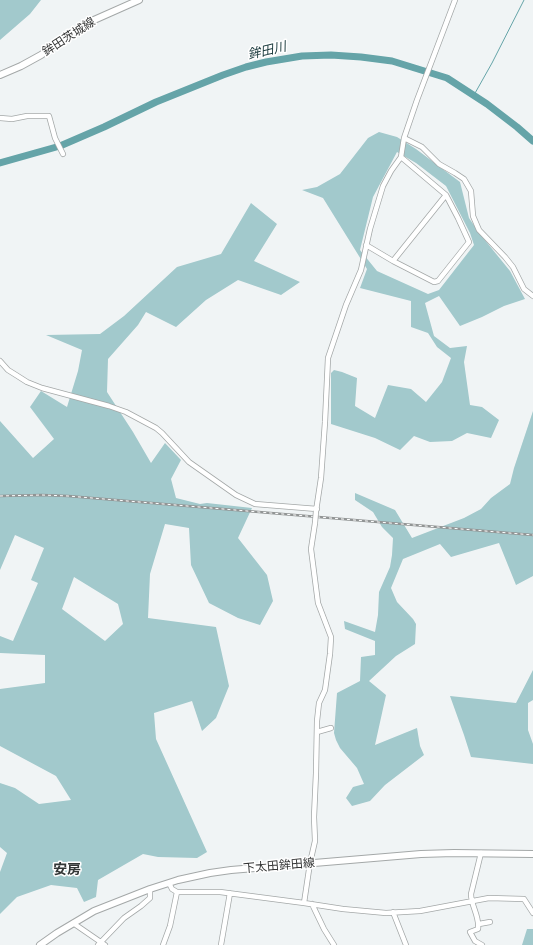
<!DOCTYPE html>
<html>
<head>
<meta charset="utf-8">
<style>
  body { margin:0 }
  canvas { display:block; background:#f0f4f5 }
</style>
</head>
<body>
<canvas width="533" height="945"></canvas>
<script>
const c = document.querySelector('canvas').getContext('2d');
c.lineJoin = 'round';
function fillPath(path, color) { c.fillStyle = color; c.fill(path, 'evenodd'); }
function strokePath(path, color, width, dash) { c.strokeStyle = color; c.lineWidth = width; c.lineCap = dash ? 'butt' : 'round'; c.setLineDash(dash || []); c.stroke(path); }
function write(font, color, halo, rows, align = 'center') {
  c.font = font + ' Figtree,"Noto Sans JP",sans-serif'; c.lineWidth = 3; c.setLineDash([]); c.textBaseline = 'middle'; c.strokeStyle = halo; c.fillStyle = color; for (const [text, x, y, turn = 0] of rows) {
    c.save(); c.translate(x, y); c.rotate((+turn || 0) * Math.PI / 180); c.textAlign = isNaN(turn) ? turn : align; if (halo) c.strokeText(text, 0, 0); c.fillText(text, 0, 0); c.restore();
  }
}
fillPath(new Path2D(`
  M0 0H41L30 14 0 40Z
  M379 132 397 137 416 149 460 182 469 218 480 234 510 271 525 299 504 306 482 317 460 326 439 296 425 303 434 336 450 348 467 346 464 362 470 405 482 407 499 420 491 438 467 433 452 441 430 442 414 436 400 450 375 438 331 424V373L334 370 342 372 357 378 355 406 375 418 388 385 411 389 426 402 442 382 451 358 437 347 428 333 411 327V301L360 288 367 269 323 198 302 190 317 187 340 174 368 138ZM397 152 416 163 446 186 470 233 474 245 439 290 428 294 377 271 360 250 373 197Z
  M251 203 277 224 254 261 300 282 281 295 238 280 206 300 176 327 146 312 138 325 108 359 107 392 133 432 151 463 165 443 181 460 171 479 176 498 200 504 207 503 252 508 238 538 267 575 273 601 260 625 238 618 209 603 191 565 189 528 165 524 150 574 148 618 216 627 229 686 216 718 202 731 192 701 154 713 156 739 207 852 197 858 158 857 143 854 98 880 96 897 84 902 77 888 51 885 17 897 0 914V872L7 853 0 847V783L15 788 39 804 71 800 56 776 0 746V689L45 683V655L0 653V636L13 641 38 583 31 580 44 548 15 535 0 570V421L33 458 54 439 30 407 41 391 67 407 78 371 82 350 46 335 100 334 124 316 177 267 221 254ZM74 577 118 604 123 624 105 641 62 609Z
  M533 411V576L516 585 499 543 451 557 440 544 403 559 391 588 397 602 413 619 416 624 415 644 396 656 369 681 386 695 375 745 417 728 420 746 424 755 385 785 370 801 352 806 346 798 353 787 364 784 357 768 340 748 336 740 334 733 337 693 360 681 361 657 375 655V641L345 629 344 621 375 632 378 615 379 592 390 567 392 555 393 538 382 527 373 512 355 500V493L395 510 412 538 464 518 481 509 491 498 510 484 514 468Z
  M533 670V700L528 703V730L533 744V764L471 757 464 735 450 696 516 703Z
  M527 929H533V945H522Z`), '#a2c9cc');
strokePath(new Path2D(`
  M474 95 492 63 524 0`), '#65a4a8', 1);
strokePath(new Path2D(`
  M0 163 60 146 104 127 156 102 223 75 246 67 266 62 302 56 331 55 361 57 392 61 447 78 487 104 517 127 533 141`), '#65a4a8', 7);
const minor = new Path2D(`
  M0 118 12 119 27 116H49L55 138 63 154
  M404 138 422 147 439 164 455 173 464 179 471 191 473 216 479 230 505 257 513 267 524 289 533 296
  M366 245 393 261 434 282 438 281 469 242 458 218 446 195 401 157
  M393 261 446 195
  M0 361 8 370 16 375 27 382 42 388 109 406 126 412 156 428 162 433 189 462 236 495 255 504 317 509
  M316 511 321 478 325 422 328 358 346 305 361 270 370 229 383 186 391 171 401 157 404 138 417 100 455 0
  M317 732 331 728
  M481 853 471 894C471 906 480 917 478 929L470 932 475 941 482 945
  M169 883 172 889 177 892H220L304 903 343 909 386 913 420 911 489 898 524 899 533 913
  M304 903 310 863 315 841 314 817 316 773 317 721 319 703 325 690 330 654 331 637 318 603 311 549 315 523
  M312 904 324 929 334 945
  M393 912 406 945
  M73 923 105 945
  M479 924 490 922
  M98 945 124 918 141 906 150 898V889
  M163 945 170 926 177 892
  M221 945 230 893`);
const major = new Path2D(`
  M0 75 21 66 41 55 82 26 94 20 139 0
  M40 945 57 933 94 911 150 889 178 880 210 873 231 870 421 854 454 853 533 854`);
strokePath(minor, '#a4a8a8', 6);
strokePath(major, '#a4a8a8', 8);
strokePath(minor, '#fff', 4.5);
strokePath(major, '#fff', 6);
const rail = new Path2D(`
  M0 496 42 495 68 496 533 535`);
strokePath(rail, '#919494', 2.5);
strokePath(rail, '#fff', 1, [3]);
const minorBridge = new Path2D(`
  M315 523 316 511`);
strokePath(minorBridge, '#a4a8a8', 6, []);
strokePath(minorBridge, '#fff', 4.5);
write('12px', '#343535', '#fff', [
  ["鉾田茨城線",69,37,-33],
  ["下太田鉾田線",279,866,-5]
]);
write('italic 13px', '#18383b', '#fff', [
  ["鉾田川",267,51,-13]
]);
write('bold 14px', '#333737', '#fff', [
  ["安房",67,870]
]);
</script>
</body>
</html>
